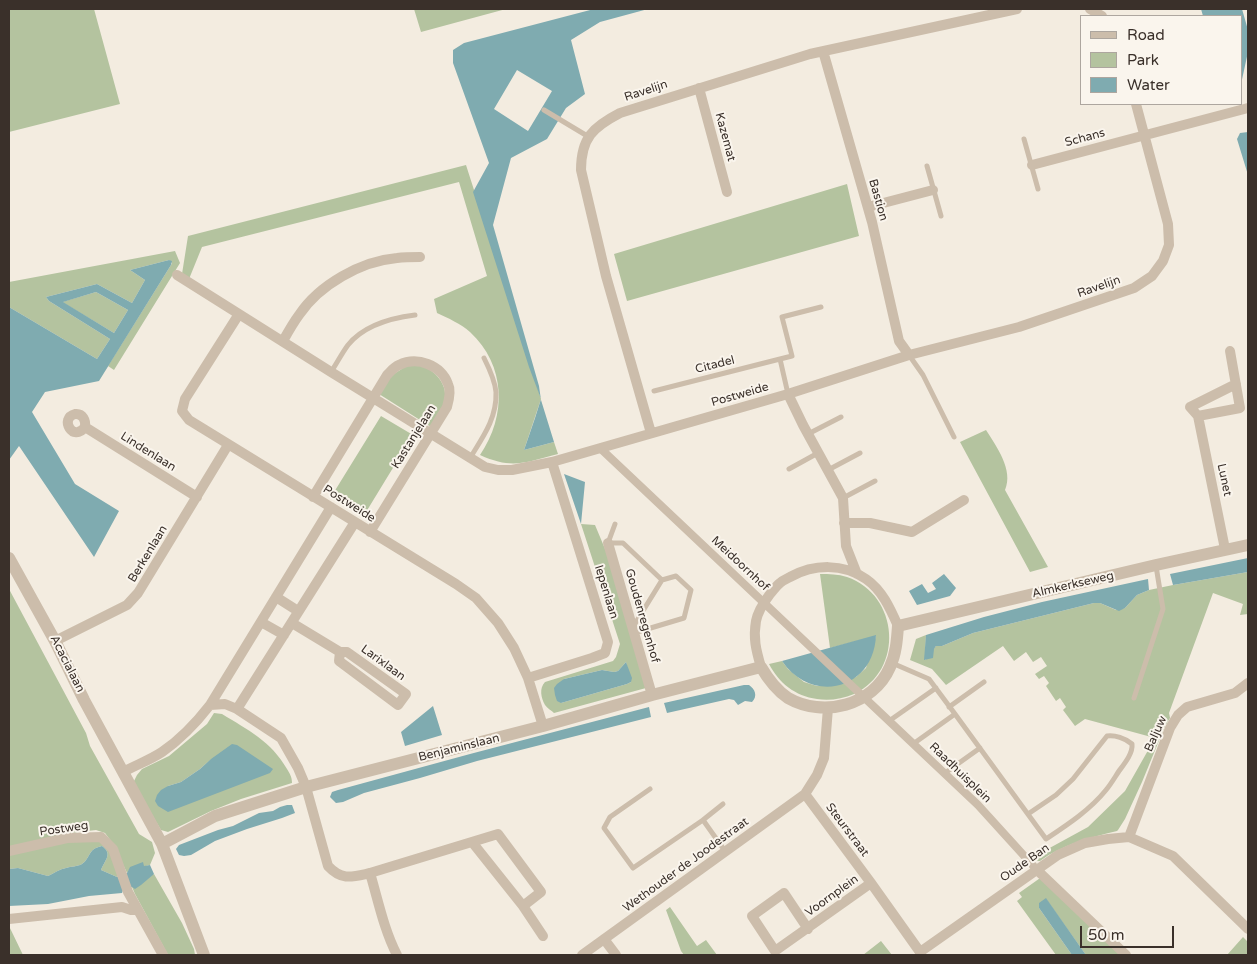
<!DOCTYPE html>
<html>
<head>
<meta charset="utf-8">
<style>
  body { margin:0 }
  #map { position:relative; width:1257px; height:964px; overflow:hidden; background:#f3ece0; font-family:"Varela Round",sans-serif }
  canvas { display:block }
  .frame { position:absolute; inset:0; border:10px solid #3a302a; pointer-events:none }
  .legend { position:absolute; left:1080px; top:15px; width:162px; height:90px; box-sizing:border-box; background:#faf5ed; border:1px solid #ada69f; margin:0; padding:6px 9px; list-style:none; font-size:15px; color:#3a302a }
  .legend li { display:flex; align-items:center; gap:10px; height:25px }
  .legend b { width:25px; border:1px solid #ada69f }
  .scale { position:absolute; left:1080px; top:926px; width:94px; height:22px; box-sizing:border-box; border:2px solid #3a302a; border-top:0; padding-left:6px; font-size:15px; line-height:18px; white-space:nowrap; color:#3a302a; -webkit-text-stroke:4px #faf5ed; paint-order:stroke }
</style>
</head>
<body>
<div id="map">
<canvas width="1257" height="964"></canvas>
<div class="frame"></div>
<ul class="legend">
<li><b style="height:6px;background:#ccbdab"></b>Road</li>
<li><b style="height:14px;background:#b4c39f"></b>Park</li>
<li><b style="height:14px;background:#7fabb0"></b>Water</li>
</ul>
<div class="scale">50 m</div>
</div>
<script>
const c = document.querySelector('canvas').getContext('2d');
c.lineJoin = 'round';
function fillPath(path, color) { c.fillStyle = color; c.fill(path, 'evenodd'); }
function strokePath(path, color, width, dash) { c.strokeStyle = color; c.lineWidth = width; c.lineCap = dash ? 'butt' : 'round'; c.setLineDash(dash || []); c.stroke(path); }
function write(font, color, halo, rows, align = 'center') {
  c.font = font + ' "Varela Round",sans-serif'; c.lineWidth = 4; c.setLineDash([]); c.textBaseline = 'middle'; c.strokeStyle = halo; c.fillStyle = color; for (const [text, x, y, turn = 0] of rows) {
    c.save(); c.translate(x, y); c.rotate((+turn || 0) * Math.PI / 180); c.textAlign = isNaN(turn) ? turn : align; if (halo) c.strokeText(text, 0, 0); c.fillText(text, 0, 0); c.restore();
  }
}
fillPath(new Path2D(`
  M9 9H94L120 104 9 132Z
  M414 9H506L421 32Z
  M466 165 541 399 524 450 554 442 558 454C526 462 513 470 480 455 507 416 506 365 470 332 461 324 448 318 437 313L434 299 487 276 459 182 202 247 189 279 182 274 188 236Z
  M847 184 859 236 627 301 614 254Z
  M175 251 180 263 114 370 108 366 171 265 172 263 169 260 130 270 145 280 132 303 97 284 46 297 49 301 110 339 97 359 9 307V282Z
  M96 292 128 310 114 333 62 302Z
  M408 365C413 366 419 365 424 367 437 372 449 387 444 402 442 411 435 419 431 427L379 394 389 377Z
  M381 416 413 435 363 517 331 497Z
  M986 430C996 446 1014 470 1005 490L1048 567 1030 572 960 442Z
  M581 524 595 525 608 556 646 688 554 713C552 711 547 708 545 705 541 698 539 688 545 682L613 661 616 657 620 644ZM626 662 631 682 627 684 561 703 564 679 602 670 614 672 618 671Z
  M1248 572V614L1240 615 1243 604 1213 593 1169 713 1170 718 1165 726 1142 782 1125 819 1118 830 1117 831C1089 838 1063 844 1040 861H1037L1035 856 1088 827 1125 791 1155 738 1085 719 1075 726 1063 710 1066 707 1060 698 1056 701 1046 686 1049 683 1044 676 1039 679 1035 674 1047 666 1041 657 1033 662 1026 652 1014 661 1003 646 946 685 932 669 910 660 916 639 926 635 925 660 936 646H942L973 633 1094 603H1100L1116 610 1125 608 1137 595 1149 590 1173 585Z
  M820 574C829 574 838 574 847 577 899 595 905 670 854 694 842 699 829 701 817 699 795 696 779 683 769 664L782 661 788 669 804 682 817 686 856 677 866 668 876 636 830 648Z
  M9 589 86 733 90 746 139 834 152 842 155 853 150 865 129 870 127 873 114 845 105 833 96 830 71 833 49 842 9 851Z
  M214 713 222 714C248 730 271 741 287 769 290 774 292 777 292 783L241 799 211 811 168 832 161 830 133 783 137 775 142 769 169 756 207 724ZM211 759 163 809 168 786 181 782 200 769Z
  M101 841 110 850 118 876 117 877 101 870C105 860 113 854 102 846 87 849 91 858 82 864 77 867 71 866 66 868 60 869 54 873 48 876L18 868 9 869V855L68 842Z
  M154 874 182 923 194 949 195 955H168L135 894 132 887Z
  M1043 876 1123 955H1086L1046 899 1039 908 1072 955H1056L1017 901 1022 897 1019 893Z
  M670 907 697 946 706 940 717 955H684L681 951 666 910Z
  M9 926 23 955H9Z
  M1243 937 1248 942V955H1227Z
  M881 941 892 955H863Z`), '#b4c39f');
fillPath(new Path2D(`
  M594 9H648L600 22 571 40 585 94 566 108 547 139 511 158 493 225 539 386 541 400 554 442 524 450 535 418 541 399 529 367 473 192 489 163 453 63V50L464 43ZM517 70 552 91 528 131 494 109Z
  M1201 9H1242L1248 30V52L1241 84V16H1203Z
  M1248 132V175L1237 139 1240 133Z
  M169 260 172 261 171 265 99 381 45 392 32 412 75 484 119 511 94 557 19 446 9 460V307L97 359 110 339 49 301 46 297 97 284 132 303 145 280 130 270ZM96 292 128 310 114 333 63 302Z
  M564 474 585 482 581 524Z
  M1248 558V572L1173 585 1170 574Z
  M944 574 956 588 950 596 917 605 909 591 922 584 928 593 936 589 932 583Z
  M1148 579 1149 590 1137 595 1125 608 1119 611 1100 603H1094L973 633 942 646H936L934 649 933 658 924 660 926 635 984 617 1042 602Z
  M876 635C874 690 812 705 782 661Z
  M626 662 632 678 631 682 627 684 561 703 557 701 555 695 554 688 557 684 564 679 602 670 614 672 618 671Z
  M744 685H749C755 689 758 696 752 702L745 701 738 705 734 700 729 699 667 713 664 703Z
  M433 706 442 735 405 746 401 732Z
  M649 707 651 717 477 761 420 778 364 793 343 802 336 803 330 797 332 792 338 790 470 754Z
  M232 744 237 745 273 769 270 773 168 812 158 806 155 801 157 795 161 790 168 786 181 782 200 769 211 759Z
  M287 805H292L295 813 282 818 247 829 215 841 191 855 184 856 179 855 176 849 179 845 218 830 233 826 259 813 273 811 280 807Z
  M102 846C113 854 105 860 101 870L117 877 127 873 130 867 143 862 144 866 150 865 154 874 141 885 135 889 132 887 123 890 122 893 89 896 48 904 9 906V869L18 868 48 876C54 873 60 869 66 868 71 866 77 867 82 864 91 858 87 849 102 846Z
  M1046 898 1086 955H1072L1039 908V903Z`), '#7fabb0');
strokePath(new Path2D(`
  M544 110 589 137
  M1024 139 1038 189
  M927 166 941 216
  M909 355 923 375 954 437
  M331 372C337 363 342 353 348 345 364 325 391 318 415 315
  M654 391 780 359
  M788 394 780 359 792 356 782 317 821 307
  M808 434 841 417
  M470 458C483 437 497 418 496 392 495 381 489 368 484 358
  M789 469 818 453
  M828 470 860 453
  M843 498 875 481
  M615 524 608 543H623L662 580 676 576 691 590 684 618 634 633
  M633 627 662 580
  M892 663 929 679 955 714 1046 839C1067 825 1090 810 1106 790 1111 784 1115 777 1119 771 1125 763 1133 753 1132 744 1125 738 1115 735 1107 736L1073 779 1056 795 1028 814
  M1134 698 1163 609 1156 566
  M949 707 984 682
  M889 721 936 688
  M913 744 955 714
  M945 773 980 748
  M650 789 610 817 604 828 633 868 703 820 725 851
  M703 820 723 804`), '#ccbdab', 5);
strokePath(new Path2D(`
  M600 448 978 805 1037 870`), '#ccbdab', 8);
strokePath(new Path2D(`
  M1090 9 1102 16
  M823 51 872 222 899 341 909 355
  M699 88 727 192
  M1032 165 1248 108
  M868 207 933 190
  M177 275 331 372 485 467 498 470H512L552 462 788 394 909 355 1019 327 1134 288 1152 276 1163 261 1169 245 1168 224 1136 104
  M239 314 185 399 182 411 189 420 456 584 476 598 498 623 514 648 528 678 543 726
  M283 341C288 332 293 323 299 315 319 285 361 261 397 258 405 257 412 257 420 257
  M788 394 803 425 843 498 846 546 857 574
  M1198 416 1190 407 1236 384
  M85 427C86 421 83 413 75 414 59 418 73 443 85 427L197 497
  M651 433 606 276 581 170C581 138 593 127 620 113L810 54 1017 9
  M313 497 387 375C391 371 394 367 399 365 417 356 441 365 448 384 451 390 449 400 447 407L370 532
  M844 523H870L912 532 964 500
  M608 543 652 695
  M1225 549 1198 416 1240 408 1230 351
  M276 597 298 611
  M261 622 284 635
  M292 623 340 652 339 661 398 705 406 694 347 652H340
  M55 641 127 605 138 593 228 445
  M761 667C756 650 753 638 756 621 758 611 764 602 770 594 773 591 776 586 780 583 783 580 786 579 790 577 814 564 843 563 866 579 882 590 890 608 898 626
  M528 678 592 658 605 653 608 642 552 462
  M210 705 225 704 237 709 281 738 298 768 306 787 328 866C342 881 352 877 370 873L498 834 541 892 523 906
  M828 708 824 758 817 775 805 794 871 883 920 952V955
  M237 709 355 522
  M123 772C136 765 150 760 162 752 181 739 196 723 210 705L331 507
  M1129 837 1170 728 1178 715 1187 707 1235 693 1248 683
  M472 842 523 906 543 936
  M9 851 67 838 101 837 113 849 128 892 163 955
  M1037 870 1126 955
  M370 873C378 900 384 930 397 955
  M9 919 122 907 131 910H138
  M808 929 784 893 752 916 775 951 871 883
  M604 939 616 955
  M920 952 1058 855 1085 843 1108 839 1129 837 1173 856 1248 929
  M582 955 805 794`), '#ccbdab', 10);
strokePath(new Path2D(`
  M9 558 55 641 84 700 162 844 204 955
  M162 844 215 816 306 787 543 726 652 695 761 667C768 679 776 690 788 698 823 718 873 706 890 667 896 654 897 640 898 626L1156 565 1248 545`), '#ccbdab', 12);
write('12px', '#3a302a', '#faf5ed', [
  ["Ravelijn",646,91,-18],
  ["Kazemat",725,137,75],
  ["Schans",1085,138,-15],
  ["Bastion",878,200,74],
  ["Ravelijn",1099,287,-19],
  ["Citadel",715,365,-14],
  ["Postweide",740,395,-16],
  ["Kastanjelaan",414,437,-58],
  ["Lindenlaan",148,452,32],
  ["Lunet",1224,480,78],
  ["Postweide",349,504,32],
  ["Berkenlaan",148,554,-59],
  ["Meidoornhof",740,564,43],
  ["Almkerkseweg",1073,585,-13],
  ["Iepenlaan",606,592,73],
  ["Goudenregenhof",642,616,74],
  ["Larixlaan",383,663,36],
  ["Acacialaan",67,664,63],
  ["Baljuw",1156,734,-66],
  ["Benjaminslaan",459,748,-14],
  ["Raadhuisplein",960,773,44],
  ["Postweg",64,829,-8],
  ["Steurstraat",847,830,53],
  ["Oude Ban",1025,863,-35],
  ["Wethouder de Joodestraat",686,865,-36],
  ["Voornplein",832,896,-36]
]);
</script>
</body>
</html>
